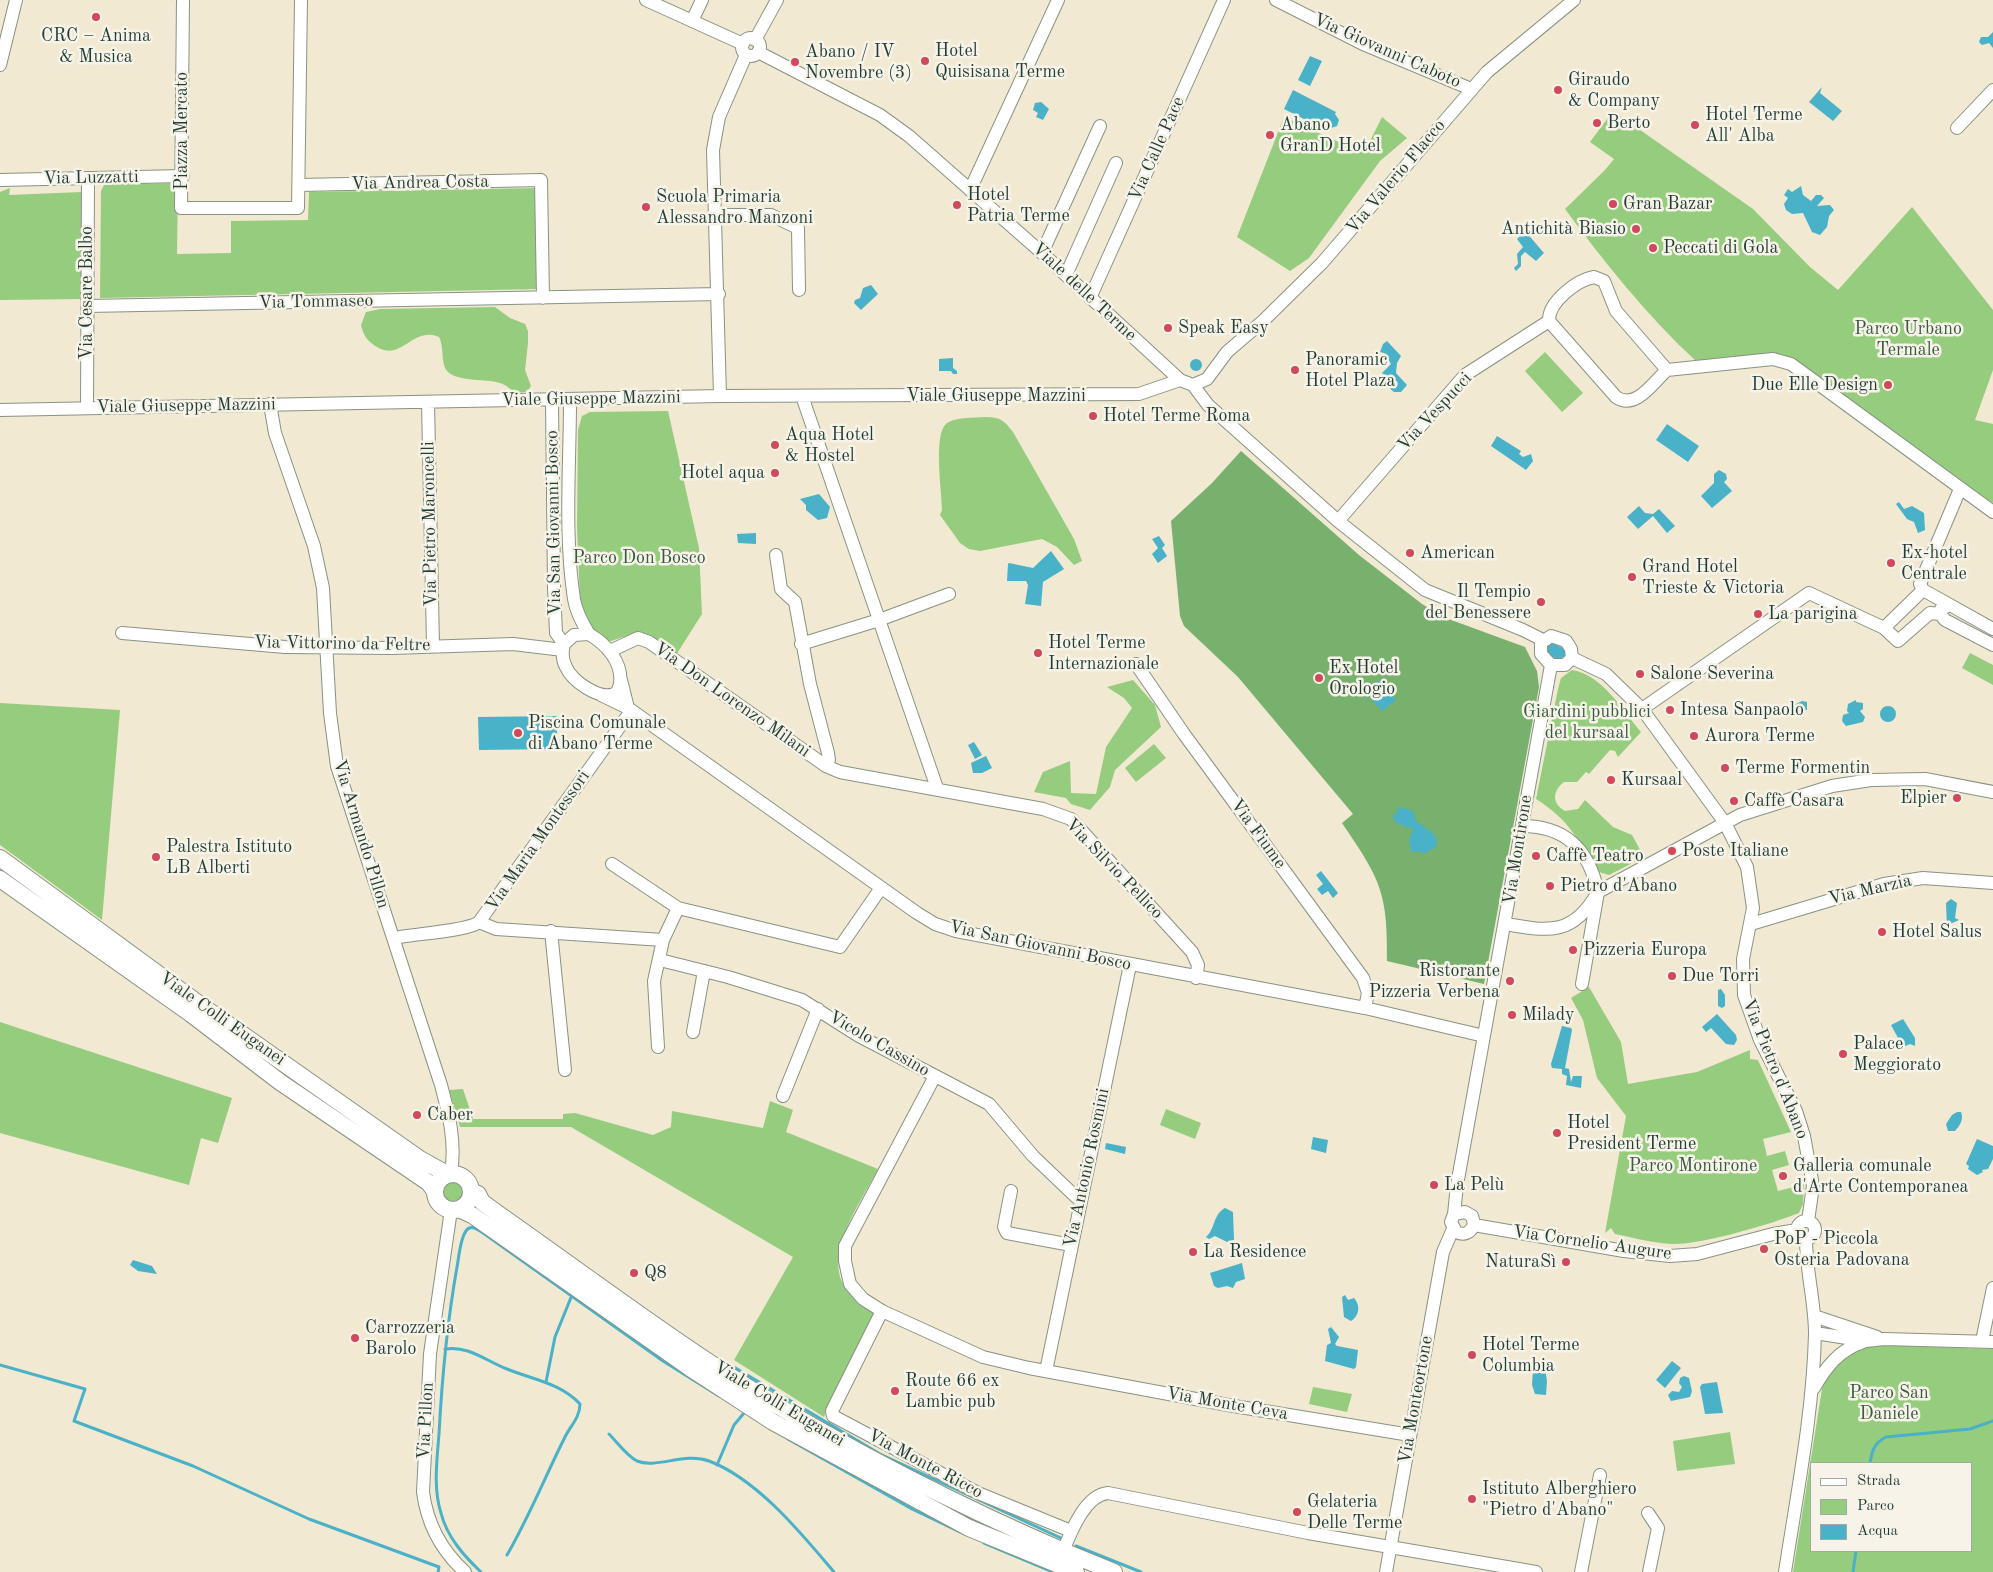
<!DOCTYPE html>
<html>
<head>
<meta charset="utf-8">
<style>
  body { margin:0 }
  #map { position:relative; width:1993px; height:1572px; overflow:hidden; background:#f1e9d2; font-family:"Old Standard TT",serif }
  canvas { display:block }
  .legend { position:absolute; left:1810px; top:1462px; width:162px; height:90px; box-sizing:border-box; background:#f7f3e8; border:1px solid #a1aaa0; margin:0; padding:6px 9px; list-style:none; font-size:15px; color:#1f3d34 }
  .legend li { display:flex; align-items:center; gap:10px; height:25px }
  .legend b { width:25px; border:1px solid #a1aaa0 }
</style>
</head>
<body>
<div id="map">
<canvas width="1993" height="1572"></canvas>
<ul class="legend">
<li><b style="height:6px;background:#fff"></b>Strada</li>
<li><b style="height:14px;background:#96cc7e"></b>Parco</li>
<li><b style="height:14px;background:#49b1c8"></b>Acqua</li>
</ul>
</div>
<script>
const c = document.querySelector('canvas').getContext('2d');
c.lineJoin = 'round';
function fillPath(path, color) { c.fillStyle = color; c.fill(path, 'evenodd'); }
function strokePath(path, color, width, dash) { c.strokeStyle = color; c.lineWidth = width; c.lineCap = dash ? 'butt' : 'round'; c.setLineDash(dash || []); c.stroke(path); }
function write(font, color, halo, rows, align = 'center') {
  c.font = font + ' "Old Standard TT",serif'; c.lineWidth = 5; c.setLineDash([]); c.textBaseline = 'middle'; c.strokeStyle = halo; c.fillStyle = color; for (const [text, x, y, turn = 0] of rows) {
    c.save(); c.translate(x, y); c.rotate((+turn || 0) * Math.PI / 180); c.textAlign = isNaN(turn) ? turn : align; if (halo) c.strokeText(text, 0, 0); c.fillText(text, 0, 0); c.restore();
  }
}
fillPath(new Path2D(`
  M1613 111 1753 209 1810 267 1838 290 1912 207 1993 310V370L1975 420 1993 424V503L1956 479 1791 358 1779 354H1770L1697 362C1647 316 1605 263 1565 209L1605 170 1614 159 1590 142Z
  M1284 117 1343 144 1369 143 1382 117 1407 138 1380 161 1309 258 1290 271 1237 237Z
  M178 183 177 254 231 253V221L308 220 309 192 538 188 540 289 100 298 101 191 104 185Z
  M10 188 9 195 82 192V299L0 300V192Z
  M495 307 510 318 525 324 528 331V343L525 370 531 386 527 392C507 393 514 388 500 383 486 378 452 383 445 368 441 358 444 347 439 337 412 326 402 362 377 347 368 342 363 335 361 325L366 312 380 309Z
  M1545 352 1583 393 1562 412 1525 371Z
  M668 411 699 548 702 614 676 655C646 633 646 628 608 642L596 632 586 620 580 601 577 527 578 430 582 416 590 412Z
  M984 417C1000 417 1004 420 1013 432L1074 539 1082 561 1074 565 1057 547 1042 539 980 551 969 549 960 543 940 515 942 510C942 493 933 435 946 424 954 417 974 418 984 417Z
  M1970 653 1993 665V685L1962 668Z
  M1572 670C1603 675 1622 710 1641 732L1618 757 1615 751 1610 750 1589 774 1586 772 1577 782H1564C1552 791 1552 804 1565 811L1578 809 1585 800 1613 827 1632 835 1644 857 1609 875 1599 872C1577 840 1571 821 1536 799L1558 689 1561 678Z
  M1133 680 1155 705 1161 727 1115 770 1110 787 1090 810 1071 804 1066 798 1034 792 1043 772 1070 761 1071 793 1096 794 1106 747 1132 708 1124 698 1107 687Z
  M0 703 120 710 102 920 0 845Z
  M1154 744 1166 758 1136 782 1125 768Z
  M1589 987 1621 1042 1628 1084 1697 1072 1750 1050V1059L1758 1060 1791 1132 1763 1139 1767 1156 1785 1151 1789 1165 1772 1170 1778 1191 1794 1187 1793 1182 1804 1179 1803 1204 1799 1213C1771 1224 1701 1245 1672 1244 1654 1243 1634 1238 1615 1234L1611 1228 1605 1233 1626 1116 1597 1078 1583 1020 1571 998Z
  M0 1022 232 1098 218 1143 201 1138 189 1185 0 1133Z
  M463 1089 473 1119H563V1114L575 1113 653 1135 671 1127 672 1111 763 1128 770 1101 793 1110 786 1132 878 1169C862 1200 823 1254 845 1287 852 1298 864 1306 874 1313L824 1417 734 1360 793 1257 571 1127H460L449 1090Z
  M1166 1109 1201 1123 1195 1139 1160 1125Z
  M441 1192a12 12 0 1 1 24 0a12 12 0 1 1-24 0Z
  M1876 1345 1993 1349V1572H1793L1822 1389C1830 1363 1849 1349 1876 1345ZM1812 1463H1972V1551H1812Z
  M1313 1387 1352 1394 1347 1412 1309 1404Z
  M1730 1432 1735 1464 1677 1471 1673 1441Z`), '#96cc7e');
fillPath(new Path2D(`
  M1241 451 1359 555 1422 604 1443 617 1525 647 1537 671 1539 687 1484 984 1387 961C1388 892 1380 879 1342 823L1353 814 1238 677 1184 626 1180 616 1171 521 1212 483Z`), '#78b06d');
fillPath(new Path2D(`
  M1993 32V48L1989 43 1982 45 1979 42 1981 37H1988Z
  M1310 56 1322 61 1310 86 1298 80Z
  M1822 87 1820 93 1842 111 1833 121 1809 102Z
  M1293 90 1336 112 1335 114 1339 120 1337 126 1331 128 1326 126 1324 129 1284 109Z
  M1041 102 1049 109 1043 120 1036 117 1038 113 1033 110 1035 103Z
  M1801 186 1803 195 1811 201 1816 195H1821L1824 198 1817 206 1830 205 1834 210 1829 216 1827 227 1820 235 1812 232 1803 213 1792 214 1786 210 1784 204 1788 198 1784 195 1788 189 1792 192Z
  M1525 231 1544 253 1536 261 1525 252 1521 256V266L1516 271 1514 268 1518 264 1517 254 1523 247 1517 239Z
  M871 285 878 294 861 310 854 303 855 300 860 298 863 288Z
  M1387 341 1401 356 1397 363 1396 373 1407 385 1401 392H1394L1388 387 1392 381 1382 373 1391 364 1384 353 1380 352 1383 344Z
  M953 358V368L957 371V374H953L951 371H939V359Z
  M1190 365a6 6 0 1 1 12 0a6 6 0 1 1-12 0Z
  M1667 424 1699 446 1688 462 1656 440Z
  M1497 436 1521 451 1519 454 1523 457 1531 454 1533 461 1526 470 1491 446Z
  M1719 470 1726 474 1727 479 1724 482 1732 491 1712 508 1701 496 1714 483V474Z
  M819 494 830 507 827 518 818 520 806 510V505L800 499Z
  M1899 502 1904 509 1912 506 1924 513 1925 530 1918 533 1914 522 1907 519 1896 504Z
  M1639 506 1645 513 1653 514 1659 509 1675 526 1667 533 1653 516 1638 529 1627 517Z
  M756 533V544L738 543 737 534Z
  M1159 536 1165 545 1162 548 1167 556 1158 563 1152 554 1158 548 1152 539Z
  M1051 551 1064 569 1043 582 1041 606 1025 604 1028 585 1026 581H1007L1008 564 1009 563 1033 568Z
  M1552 643 1565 649V656C1557 661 1552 658 1547 651V646Z
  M1380 680 1396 700 1382 711 1365 692Z
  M1856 700V702L1863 703V709L1860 711 1865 717 1863 722 1846 726 1842 721 1843 715 1849 713 1847 711 1848 704Z
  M1802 701 1807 702V710L1792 715 1790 707Z
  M1880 714a8 8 0 1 1 16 0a8 8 0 1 1-16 0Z
  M557 716V749L479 750 478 717Z
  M974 742 982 755 975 759 968 745Z
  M986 756 992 768 982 773H973L971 763Z
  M1399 807 1413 811 1416 821 1434 834 1437 840 1436 847 1425 853 1411 851 1409 842 1413 828 1405 827 1399 823 1397 825 1392 815 1396 814Z
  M1321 871 1338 893 1333 898 1328 891 1322 895 1317 889 1323 884 1316 875Z
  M1951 899 1957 903 1955 918 1959 920 1950 924V927H1947L1946 903Z
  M1721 989 1725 995V1006L1722 1008 1718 1006V990Z
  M1717 1014 1736 1035 1737 1040 1734 1045 1726 1044 1711 1028 1706 1032 1702 1027Z
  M1903 1019 1915 1038V1046L1910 1044 1903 1047 1891 1025Z
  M1562 1026 1571 1028 1572 1030 1565 1068 1569 1069 1571 1082 1573 1076H1582L1581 1088 1566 1085 1567 1076 1562 1074V1069L1552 1068 1551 1064Z
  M1957 1112H1961C1964 1120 1960 1125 1955 1131H1948L1946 1124 1952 1115Z
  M1313 1137 1328 1140 1326 1153 1311 1149Z
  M1977 1139 1993 1146V1159L1988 1169 1982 1170 1983 1172 1977 1175 1968 1169 1969 1166 1966 1164Z
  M1106 1143 1126 1147 1125 1154 1105 1149Z
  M1225 1208 1233 1212 1234 1240 1227 1242 1215 1236 1209 1239 1206 1237C1215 1230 1213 1214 1225 1208Z
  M133 1260 152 1266 157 1274 138 1271 130 1265Z
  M1242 1263 1245 1279 1236 1282 1233 1288 1227 1286 1218 1288 1214 1286 1210 1273Z
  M1345 1295 1348 1300 1354 1298C1361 1306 1359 1316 1351 1321L1344 1317 1342 1297Z
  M1331 1327 1339 1337 1335 1344 1337 1346 1358 1350 1356 1367 1354 1369 1325 1361 1327 1345 1331 1343 1328 1329Z
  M1672 1361 1681 1368 1665 1388 1656 1380Z
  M1545 1369 1547 1381 1546 1395 1535 1394 1532 1385 1533 1370Z
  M1684 1376 1689 1378 1692 1391 1690 1397 1671 1401 1668 1395 1672 1391 1679 1392 1682 1387 1679 1383 1680 1378Z
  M1717 1382 1723 1413 1705 1414 1700 1387 1702 1384Z`), '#49b1c8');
strokePath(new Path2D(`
  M445 1349C468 1345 486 1361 507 1369 531 1379 561 1383 580 1404 580 1418 570 1426 564 1439 545 1477 529 1517 507 1555
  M727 1363 880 1454 1063 1539
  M0 1365 85 1389 74 1421 193 1466 309 1519 439 1567 438 1572
  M546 1382 555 1337 572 1295
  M609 1434C617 1442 627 1456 637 1461 656 1469 685 1452 709 1461 757 1479 801 1533 834 1572
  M788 1439 912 1509 960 1532
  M1870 1463C1872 1451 1874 1443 1886 1437L1970 1429 1993 1421
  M717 1465 734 1425 744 1413
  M984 1543 1053 1572
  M1076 1546 1141 1572
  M481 1572C464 1556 447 1537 441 1513 433 1488 437 1460 439 1434 442 1378 447 1323 457 1267 459 1257 460 1239 466 1231 471 1223 480 1231 486 1235L663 1361 719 1396
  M1853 1572 1856 1551`), '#49b1c8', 3);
const minor = new Path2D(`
  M183 0 181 208H298L301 0
  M646 0 743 44
  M1276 0 1363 44 1471 89
  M692 21 702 0
  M742 47a9 9 0 1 1 18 0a9 9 0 1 1-18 0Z
  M755 40 777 0
  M758 52 880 115 909 136 1042 253 1180 380 1193 385 1207 379 1227 352 1263 321 1322 263 1487 72 1574 0
  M0 65 16 0
  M1957 128 1993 90
  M0 180 183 176
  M299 185 541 180 543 298
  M970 190 1058 0
  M716 215H771L798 228 799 290
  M1042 253 1100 126
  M1066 275 1116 163
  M1594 277 1604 281 1616 311 1667 370C1654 381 1636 411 1616 397L1549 321C1548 302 1577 280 1594 277Z
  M1090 298 1224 0
  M88 306 719 294
  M1667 370 1773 359 1791 364 1993 512
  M1193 385 1208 405 1338 521 1425 590 1523 630 1543 640
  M720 396 713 150 719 117 746 55
  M802 396 937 788
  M552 400 554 587 556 633 564 644
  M570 400C570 465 564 534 574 599 576 611 582 623 589 634
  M428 402 433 645
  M270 404 275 433 314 546 323 588 330 713 337 766 441 1085C449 1115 456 1142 451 1173
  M87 408 88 178
  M0 410 720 396 1139 394 1180 380
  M1338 521 1465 375 1549 321
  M776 555 781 589 795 602 810 684 828 753 829 760 826 766
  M1923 590 1884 628 1898 641 1930 613 1940 614
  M1950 605 1923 590 1920 584 1960 489
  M1993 629 1950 605 1941 609 1940 614 1945 620 1993 645
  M122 633 285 647 392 648 513 644 563 650
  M589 634C606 644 623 662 620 684 619 688 618 692 614 694 599 700 572 681 566 667 562 660 562 652 564 644L574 635Z
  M1551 636 1566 641 1571 649 1572 658 1565 665H1551L1541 654V643Z
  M801 644 879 620 949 594
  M610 651 638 638 649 642 826 766 840 772 1043 809 1071 819 1192 952 1198 965 1196 978
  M1572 658 1606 674 1642 709 1725 823 1747 867 1753 908 1743 959 1744 995 1760 1040 1796 1111 1804 1136 1813 1186 1808 1221
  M1136 664 1184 734 1363 978 1368 993 1365 1008
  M601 695 628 708 621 680
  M628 708 917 913 935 924 956 931 1365 1008 1484 1036
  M1642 709 1809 593 1884 628
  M612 864 678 908 840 947 881 888
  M479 922 496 929 663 940
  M1506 924C1550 932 1574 935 1598 892 1589 850 1566 826 1522 826
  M1751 924 1884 884 1923 878 1993 883
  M551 931 565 1070
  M394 938C412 934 469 931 479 922L631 711
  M660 960 728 977 802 1000 859 1036 989 1104 1033 1156 1076 1197 1081 1198
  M1582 984 1598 892 1740 815 1832 786 1871 780 1925 779 1993 792
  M693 1032 704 971
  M658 1047 654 981 663 940 678 908
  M935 1076 845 1246V1261L850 1284 863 1299 882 1311 983 1357 1029 1368 1228 1405 1410 1435
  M783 1096 818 1009
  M1011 1191 1004 1227 1007 1233 1071 1245
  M451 1210 430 1354 423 1492C427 1523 442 1551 465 1572
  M1454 1214 1465 1212 1472 1216 1474 1224C1471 1233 1464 1236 1456 1232L1451 1222 1454 1214 1457 1185 1551 665
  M1797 1230a9 9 0 1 1 18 0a9 9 0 1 1-18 0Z
  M1474 1225 1624 1251 1670 1256 1697 1254 1773 1234 1797 1230
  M882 1311 832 1411 833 1416 978 1493 1071 1531
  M1814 1316 1877 1337
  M1815 1333 1866 1341 1884 1339 1993 1342
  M1982 1341 1993 1288
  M1046 1371 1130 965
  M1814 1388C1826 1367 1839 1350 1863 1342
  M1648 1513 1658 1528 1649 1572
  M1063 1551C1071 1532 1085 1495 1108 1493L1308 1533 1536 1572
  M1386 1572 1443 1252 1453 1229
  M1581 1572 1600 1475
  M1785 1572C1797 1493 1813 1414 1815 1334 1815 1302 1806 1271 1806 1239`);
const major = new Path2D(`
  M0 858 199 1004 420 1159 447 1174
  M0 879 191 1014 280 1082 429 1183 434 1190
  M435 1192a18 18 0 1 1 36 0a18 18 0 1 1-36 0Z
  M471 1191 478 1194 482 1202 497 1213C591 1279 684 1350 783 1409 889 1471 1000 1526 1114 1572
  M459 1209 472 1215 690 1368 773 1422 969 1528 1076 1572`);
strokePath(minor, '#889383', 14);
strokePath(major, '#889383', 18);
strokePath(minor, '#fff', 12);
strokePath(major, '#fff', 16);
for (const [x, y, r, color] of [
  [96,17,5,"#d1495b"],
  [925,61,5,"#d1495b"],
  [795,62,5,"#d1495b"],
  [1558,90,5,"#d1495b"],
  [1597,123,5,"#d1495b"],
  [1695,125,5,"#d1495b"],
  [1270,135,5,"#d1495b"],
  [1613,204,5,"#d1495b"],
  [957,205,5,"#d1495b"],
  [646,207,5,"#d1495b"],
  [1636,229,5,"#d1495b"],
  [1653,248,5,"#d1495b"],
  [1168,328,5,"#d1495b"],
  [1295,370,5,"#d1495b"],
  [1888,385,5,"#d1495b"],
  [1093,416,5,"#d1495b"],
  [775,445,5,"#d1495b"],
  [775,473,5,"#d1495b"],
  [1410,553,5,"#d1495b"],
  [1891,563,5,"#d1495b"],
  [1632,577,5,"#d1495b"],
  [1541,602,5,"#d1495b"],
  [1758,614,5,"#d1495b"],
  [1038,653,5,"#d1495b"],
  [1640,674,5,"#d1495b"],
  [1319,678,5,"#d1495b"],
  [1670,710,5,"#d1495b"],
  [518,733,5,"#d1495b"],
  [1694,736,5,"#d1495b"],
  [1725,768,5,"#d1495b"],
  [1611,780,5,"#d1495b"],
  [1957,798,5,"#d1495b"],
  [1734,801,5,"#d1495b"],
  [1672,851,5,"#d1495b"],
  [1536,856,5,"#d1495b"],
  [156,857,5,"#d1495b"],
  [1550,886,5,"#d1495b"],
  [1882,932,5,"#d1495b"],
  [1573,950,5,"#d1495b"],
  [1672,976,5,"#d1495b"],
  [1510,981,5,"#d1495b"],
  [1512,1015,5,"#d1495b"],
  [1843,1054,5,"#d1495b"],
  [417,1115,5,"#d1495b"],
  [1557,1133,5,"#d1495b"],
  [1783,1176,5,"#d1495b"],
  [1434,1185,5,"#d1495b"],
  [1764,1249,5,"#d1495b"],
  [1193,1252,5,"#d1495b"],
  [1566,1262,5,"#d1495b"],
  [634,1273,5,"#d1495b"],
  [355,1338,5,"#d1495b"],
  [1472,1355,5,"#d1495b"],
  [895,1391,5,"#d1495b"],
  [1472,1499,5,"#d1495b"],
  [1297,1512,5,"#d1495b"]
]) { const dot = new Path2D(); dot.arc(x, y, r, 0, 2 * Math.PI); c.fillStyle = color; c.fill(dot); strokePath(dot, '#f7f3e8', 2); }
write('18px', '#1f3d34', '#f7f3e8', [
  ["CRC – Anima",96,36,"center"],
  ["& Musica",96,57,"center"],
  ["Hotel",935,51],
  ["Quisisana Terme",935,72],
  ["Abano / IV",805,52],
  ["Novembre (3)",805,73],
  ["Giraudo",1568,80],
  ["& Company",1568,101],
  ["Hotel Terme",1705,115],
  ["All' Alba",1705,136],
  ["Berto",1607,123],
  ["Abano",1280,125],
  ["GranD Hotel",1280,146],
  ["Hotel",967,195],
  ["Patria Terme",967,216],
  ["Scuola Primaria",656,197],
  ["Alessandro Manzoni",656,218],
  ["Gran Bazar",1623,204],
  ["Antichità Biasio",1626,229,"right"],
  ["Peccati di Gola",1663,248],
  ["Speak Easy",1178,328],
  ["Panoramic",1305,360],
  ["Hotel Plaza",1305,381],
  ["Due Elle Design",1878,385,"right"],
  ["Hotel Terme Roma",1103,416],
  ["Aqua Hotel",785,435],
  ["& Hostel",785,456],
  ["Hotel aqua",765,473,"right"],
  ["American",1420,553],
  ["Ex-hotel",1901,553],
  ["Centrale",1901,574],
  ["Grand Hotel",1642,567],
  ["Trieste & Victoria",1642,588],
  ["Il Tempio",1531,592,"right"],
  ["del Benessere",1531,613,"right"],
  ["La parigina",1768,614],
  ["Hotel Terme",1048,643],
  ["Internazionale",1048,664],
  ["Ex Hotel",1329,668],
  ["Orologio",1329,689],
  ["Salone Severina",1650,674],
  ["Intesa Sanpaolo",1680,710],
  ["Piscina Comunale",528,723],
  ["di Abano Terme",528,744],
  ["Aurora Terme",1704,736],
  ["Terme Formentin",1735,768],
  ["Kursaal",1621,780],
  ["Elpier",1947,798,"right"],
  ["Caffè Casara",1744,801],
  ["Palestra Istituto",166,847],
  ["LB Alberti",166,868],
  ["Poste Italiane",1682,851],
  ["Caffè Teatro",1546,856],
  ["Pietro d'Abano",1560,886],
  ["Hotel Salus",1892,932],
  ["Pizzeria Europa",1583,950],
  ["Ristorante",1500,971,"right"],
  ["Pizzeria Verbena",1500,992,"right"],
  ["Due Torri",1682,976],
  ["Milady",1522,1015],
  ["Palace",1853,1044],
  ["Meggiorato",1853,1065],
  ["Caber",427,1115],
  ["Hotel",1567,1123],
  ["President Terme",1567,1144],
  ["Galleria comunale",1793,1166],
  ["d'Arte Contemporanea",1793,1187],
  ["La Pelù",1444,1185],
  ["PoP - Piccola",1774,1239],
  ["Osteria Padovana",1774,1260],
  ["La Residence",1203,1252],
  ["NaturaSì",1556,1262,"right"],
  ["Q8",644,1273],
  ["Carrozzeria",365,1328],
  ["Barolo",365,1349],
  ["Hotel Terme",1482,1345],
  ["Columbia",1482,1366],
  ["Route 66 ex",905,1381],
  ["Lambic pub",905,1402],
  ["Istituto Alberghiero",1482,1489],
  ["\"Pietro d'Abano\"",1482,1510],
  ["Gelateria",1307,1502],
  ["Delle Terme",1307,1523]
], 'left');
write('18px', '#1f3d34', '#f7f3e8', [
  ["Via Giovanni Caboto",1387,51,24],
  ["Piazza Mercato",182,131,-90],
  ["Via Calle Pace",1157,149,-66],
  ["Via Valerio Flacco",1396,177,-50],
  ["Via Luzzatti",91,178,-1],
  ["Via Andrea Costa",420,183,-1],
  ["Viale delle Terme",1084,292,43],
  ["Via Cesare Balbo",87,293,-90],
  ["Via Tommaseo",316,302,-1],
  ["Viale Giuseppe Mazzini",996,396],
  ["Viale Giuseppe Mazzini",591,399,-1],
  ["Viale Giuseppe Mazzini",186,406,-1],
  ["Via Vespucci",1435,412,-47],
  ["Via San Giovanni Bosco",554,523,-91],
  ["Via Pietro Maroncelli",430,524,-91],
  ["Via Vittorino da Feltre",342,644,1],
  ["Via Don Lorenzo Milani",732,700,35],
  ["Via Armando Pillon",361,834,73],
  ["Via Fiume",1258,834,54],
  ["Via Maria Montessori",538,841,-55],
  ["Via Montirone",1518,850,-81],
  ["Via Silvio Pellico",1114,869,46],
  ["Via Marzia",1870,890,-13],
  ["Via San Giovanni Bosco",1040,946,12],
  ["Viale Colli Euganei",222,1019,35],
  ["Vicolo Cassino",879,1044,30],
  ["Via Pietro d'Abano",1775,1069,68],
  ["Via Antonio Rosmini",1087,1168,-78],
  ["Via Cornelio Augure",1592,1243,8],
  ["Via Monteortone",1416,1400,-80],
  ["Viale Colli Euganei",779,1404,31],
  ["Via Monte Ceva",1227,1404,10],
  ["Via Pillon",426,1421,-87],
  ["Via Monte Ricco",925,1464,28]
]);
write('18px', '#375a43', '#f7f3e8', [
  ["Parco Urbano",1908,329],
  ["Termale",1908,350],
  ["Parco Don Bosco",639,558],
  ["Giardini pubblici",1587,712],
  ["del kursaal",1587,733],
  ["Parco Montirone",1693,1166],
  ["Parco San",1889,1393],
  ["Daniele",1889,1414]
]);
</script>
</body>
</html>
